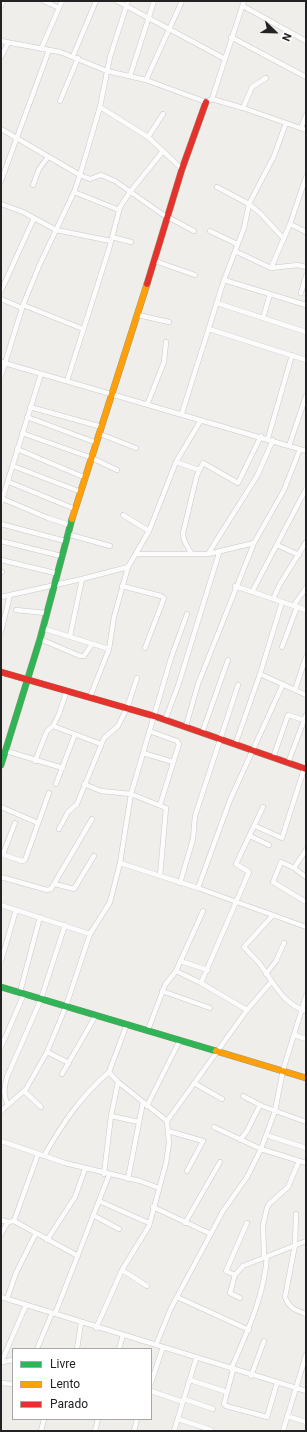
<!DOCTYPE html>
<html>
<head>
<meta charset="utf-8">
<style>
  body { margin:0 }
  #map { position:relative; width:307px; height:1432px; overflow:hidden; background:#f0eeeb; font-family:Roboto,sans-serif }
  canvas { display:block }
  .frame { position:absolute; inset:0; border:2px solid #222; pointer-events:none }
  .legend { position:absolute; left:12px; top:1348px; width:140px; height:72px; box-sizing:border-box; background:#fff; border:1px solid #a7a7a7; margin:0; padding:5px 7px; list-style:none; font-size:12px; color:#222 }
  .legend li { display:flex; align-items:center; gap:8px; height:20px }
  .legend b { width:20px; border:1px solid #a7a7a7 }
  .north { position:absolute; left:255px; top:12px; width:40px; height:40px; -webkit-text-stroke:3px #fff; paint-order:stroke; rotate:113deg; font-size:11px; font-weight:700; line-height:16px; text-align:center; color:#222 }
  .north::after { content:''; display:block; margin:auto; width:14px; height:18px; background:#222; clip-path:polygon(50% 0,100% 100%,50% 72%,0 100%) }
</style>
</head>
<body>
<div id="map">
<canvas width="307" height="1432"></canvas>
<div class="frame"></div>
<ul class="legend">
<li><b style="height:5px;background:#30b455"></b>Livre</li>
<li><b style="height:5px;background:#ff9f0a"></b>Lento</li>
<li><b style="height:5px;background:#e5322d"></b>Parado</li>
</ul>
<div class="north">N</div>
</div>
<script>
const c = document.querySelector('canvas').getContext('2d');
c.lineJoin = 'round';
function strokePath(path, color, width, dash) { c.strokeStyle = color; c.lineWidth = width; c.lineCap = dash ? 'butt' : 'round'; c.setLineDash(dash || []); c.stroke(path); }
const street = new Path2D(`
  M44 1 59 8
  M117 1 225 59
  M1 6 3 1
  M243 6 306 41
  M231 37 306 77
  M1 41 60 52 107 71 146 80 206 102 212 99 243 108 306 130
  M41 49 62 1
  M73 56 96 1
  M1 57 8 43
  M130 76 154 1
  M146 80 182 1
  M212 99 244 1
  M60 101 78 58
  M100 107 148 137 182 169
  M243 108 252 87 266 78
  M301 128 306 115
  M1 129 80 175 90 179 101 175 115 181 162 214 194 231
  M148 137 163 114
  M1 181 49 50
  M33 185 39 169 48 157
  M217 187 249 204 261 214 284 239
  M74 192 119 210
  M1 204 23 212 56 230 111 241
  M290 224 306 232
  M210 231 237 244
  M112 237 131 242
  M235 251 271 268 290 224 306 177
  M155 261 195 275
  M271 268 298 265 306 267
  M224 280 306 305
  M1 291 34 218
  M301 293 306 276
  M1 299 22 308
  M217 303 306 332
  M23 305 83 329
  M138 315 169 322
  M263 318 270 294
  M209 329 306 360
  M1 362 306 451
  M1 376 23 305 39 266 74 192 80 175 100 107 110 57 128 1
  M67 381 109 249 120 207 130 192 163 151
  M147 405 164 362 166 342
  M30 407 102 427
  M182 413 224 280 244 228 249 204 274 156 286 123
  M27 417 97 443
  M22 433 92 458 117 470
  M100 434 136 448
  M268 438 292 355
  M289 446 306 396
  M17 449 86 478
  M176 462 199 470
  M13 466 81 492
  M9 482 75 509
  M3 499 48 518 70 525
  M1 503 41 374
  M123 515 149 531
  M1 524 65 541
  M67 534 110 546
  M1 541 61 556
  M277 545 299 555
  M191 553 184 540 183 533 197 475 203 463 238 483 261 436
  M137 554H208L254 543 284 490 300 449
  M208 554 257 476 273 440
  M1 560 55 573
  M1 572H2
  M122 586 161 596 164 598 145 648
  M235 586 306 610
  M252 592 306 489
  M1 597 82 579 128 567
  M273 599 280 584 306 542
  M294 605 306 588
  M16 610 46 613
  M42 628 109 649
  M1 632 10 595
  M70 636 82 579
  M40 639 80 656H84L92 644
  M282 647 297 607
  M260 674 306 695
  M295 690 306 657
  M90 697 109 649 114 617 128 567 149 531 176 462 201 420
  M165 720 178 686 219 553
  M53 726 101 744
  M186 726 198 684 254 543
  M149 731 177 741 179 744 160 805
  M202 733 228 660
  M235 745 260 674 282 602
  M6 751 63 768
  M143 753 173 762
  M273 758 288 715 304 720
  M35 761 47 731 53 726 59 714 67 690
  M288 763 306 715
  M56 784 75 734
  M84 784 101 791 131 794 166 808 160 876
  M1 807 38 823
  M255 826 282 838 304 769
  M59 829 68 812 77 804 104 738 118 726 127 708 137 678
  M250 836 269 845
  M1 854 22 861 25 860 49 793
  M3 854 15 823
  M120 863 198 888 306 927
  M294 868 306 850
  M1 877 47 890 51 889 92 819
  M306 877 294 868 281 862 273 882 306 902
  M180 883 193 839 195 816 238 685
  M55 884 74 889 94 856
  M198 888 230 800 283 684
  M1 905 90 934
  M273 915 244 947C249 953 255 958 259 963 273 981 282 1004 306 1011
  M1 961 16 910
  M180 961 208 970
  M176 971 201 983 247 1010
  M266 974 276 961 284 943
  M201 983 249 872 236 864 263 807
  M162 991 210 1008
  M20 992 40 917
  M148 1030 165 985 176 971 203 911
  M294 1035 306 1039
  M1 1047 24 994
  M47 1052 69 1063
  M62 1074 96 1015
  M194 1083 222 1099
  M24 1091 41 1107
  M243 1096 262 1106 306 1122
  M8 1105C3 1095 4 1088 7 1077L41 999 65 925
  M147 1106 180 1040
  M1 1111 26 1089 47 1052 66 1006 90 934 110 902 120 863 131 794 171 658 187 614
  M111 1116 139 1122
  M167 1121 247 1010 271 982
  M214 1127 261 1149 306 1163
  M168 1131 203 1141 187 1171
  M266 1135 306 1148
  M240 1140 247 1131 260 1105
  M1 1141 65 1163 140 1181 159 1188
  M44 1156C62 1124 81 1096 109 1072
  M104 1174 111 1116 118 1082 109 1072 127 1024
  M128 1179 143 1102
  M99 1201 149 1223
  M153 1207 211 1234
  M296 1214 295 1245 285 1297C289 1308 295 1310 306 1314
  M93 1215 119 1229
  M1 1220 8 1222 14 1221 78 1256
  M14 1221 38 1154
  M185 1223 220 1162
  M1 1234 8 1222
  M47 1240 75 1197 85 1169
  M264 1257 263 1225 267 1208 269 1204 288 1187 299 1161
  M122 1270 147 1286
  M235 1275 226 1271 247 1223
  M1 1297 306 1391
  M177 1297 249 1330
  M240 1298 230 1293 235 1275 243 1266 306 1241
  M7 1299 16 1273 36 1233
  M55 1314 109 1175
  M96 1328 122 1270 149 1226 166 1163 169 1143 167 1121 118 1082
  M156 1345 171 1308 223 1211 247 1177 261 1149 275 1111 283 1070 306 996
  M37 1349 52 1313
  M77 1349 81 1323
  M119 1349 123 1335
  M2 1362 13 1360
  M1 1363 26 1305
  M231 1369C247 1332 264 1297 267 1256
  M233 1370 224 1404 226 1406 267 1417 277 1383
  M251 1376 264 1341
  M190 1380 227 1392
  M1 1383 13 1384
  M151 1383 163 1347
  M151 1391 183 1402
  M184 1399 213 1409
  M287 1416 306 1422
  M178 1419 211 1430
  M41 1431 44 1419
  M95 1431 98 1419
  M134 1431 137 1419
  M174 1431 196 1359
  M283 1431 306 1355`);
const fast = new Path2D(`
  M1 765 40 639 72 519
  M1 987 216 1051`);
const slow = new Path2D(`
  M72 519 147 284
  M216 1051 306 1078`);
const jam = new Path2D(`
  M147 284 182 169 206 102
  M1 672 154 716 306 769`);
strokePath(street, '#c9c8c7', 5.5);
strokePath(fast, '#999a82', 7);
strokePath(slow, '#999a82', 7);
strokePath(jam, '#999a82', 7);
strokePath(street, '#fdfcfc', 4.5);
strokePath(fast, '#30b455', 6);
strokePath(slow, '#ff9f0a', 6);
strokePath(jam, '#e5322d', 6);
</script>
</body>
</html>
